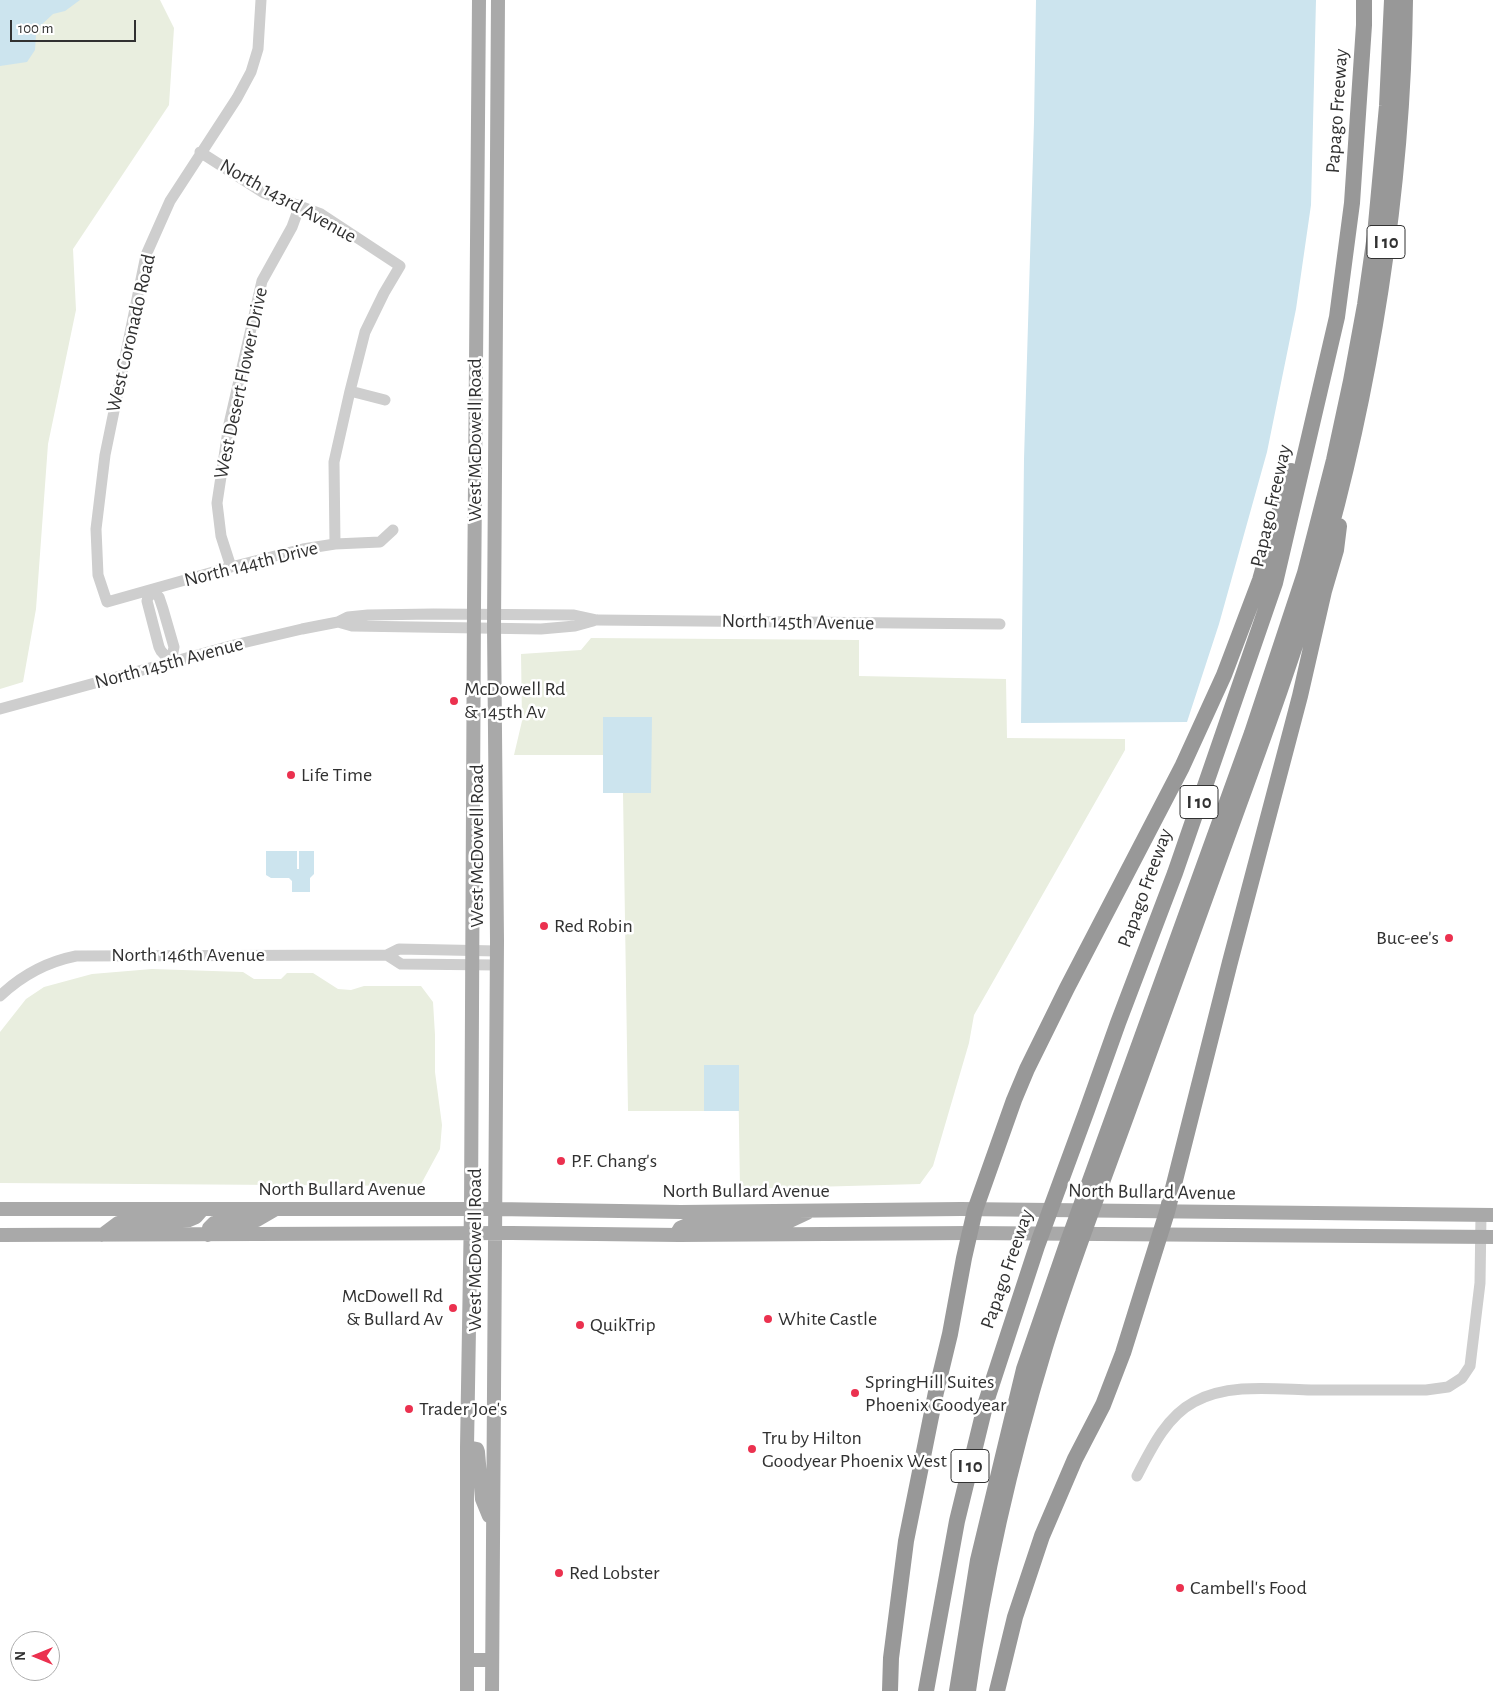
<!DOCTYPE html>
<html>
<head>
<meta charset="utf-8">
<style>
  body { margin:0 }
  #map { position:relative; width:1493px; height:1691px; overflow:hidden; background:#fff; font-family:"Alegreya Sans",sans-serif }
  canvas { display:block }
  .north { position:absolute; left:10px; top:1631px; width:50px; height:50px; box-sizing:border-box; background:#fff; border:1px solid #adadad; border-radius:50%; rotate:270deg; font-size:14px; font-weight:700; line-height:20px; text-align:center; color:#313131 }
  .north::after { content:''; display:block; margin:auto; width:18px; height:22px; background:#eb314f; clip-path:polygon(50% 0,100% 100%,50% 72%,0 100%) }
  .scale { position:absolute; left:10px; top:20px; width:126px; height:22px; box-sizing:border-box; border:2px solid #313131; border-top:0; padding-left:6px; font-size:15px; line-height:18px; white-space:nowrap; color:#313131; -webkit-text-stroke:4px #fff; paint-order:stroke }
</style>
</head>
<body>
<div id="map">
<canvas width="1493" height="1691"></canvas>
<div class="north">N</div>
<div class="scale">100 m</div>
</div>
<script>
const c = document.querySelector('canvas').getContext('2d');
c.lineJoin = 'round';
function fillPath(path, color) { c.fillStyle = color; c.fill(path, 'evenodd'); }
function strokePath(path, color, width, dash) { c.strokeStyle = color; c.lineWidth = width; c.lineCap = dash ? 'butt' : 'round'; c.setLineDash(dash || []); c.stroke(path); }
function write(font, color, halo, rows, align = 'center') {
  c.font = font + ' "Alegreya Sans",sans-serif'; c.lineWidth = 5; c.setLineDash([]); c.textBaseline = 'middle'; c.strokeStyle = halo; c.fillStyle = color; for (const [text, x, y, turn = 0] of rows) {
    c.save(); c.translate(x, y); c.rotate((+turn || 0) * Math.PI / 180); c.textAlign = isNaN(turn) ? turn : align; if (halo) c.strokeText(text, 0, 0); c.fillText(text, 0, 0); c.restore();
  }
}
fillPath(new Path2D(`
  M0 0H160L174 28 169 105 73 249 76 310 48 444 36 609 23 682 0 689Z
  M591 638 859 640V676L1006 679 1007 738 1125 739V750L974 1015 969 1043 933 1166 920 1184 740 1189 738 1065H704V1111H628L623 793H651L603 717V755H514L522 721 521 654 581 650Z
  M152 969 243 972 254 979H281L287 973H313L338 989 351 990 364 986H421L433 1002 435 1035V1072L442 1125 440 1149 420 1186 0 1183V1032L26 999 44 987 92 974Z`), '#e9eedf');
fillPath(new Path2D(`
  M0 0H80L65 11 53 14 39 27 36 35 35 50 27 62 0 66Z
  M1036 0H1316L1311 205 1296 309 1267 452 1219 624 1187 722 1021 723 1024 459 1034 122Z
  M603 717H652L651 793H603Z
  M266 851H297V869H299V851H314V874L310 878V892H292V881L289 878H271L266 875Z
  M704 1065H739V1111H704Z`), '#cce4ee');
strokePath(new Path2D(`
  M261 0 258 49 251 72 237 98 170 201 146 255 105 455 96 529 98 575 107 602 231 567 303 549 335 544 380 542 393 530
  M200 152 264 193 321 214 400 266 384 293 365 332 350 391 334 462 335 544
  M350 391 385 400
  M231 567 221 536 217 503 229 424 262 281 292 227 300 205
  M150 590 159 597 163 609 174 647 171 662 161 651 159 647 147 601Z
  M338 622 352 626 541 629 575 626 593 621
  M0 709 234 645 302 629 338 622 348 617 368 615 433 614 574 615 597 620 1000 624
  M387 955 401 964 497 965
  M0 996C22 975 46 962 76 956L387 955 399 949 497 951
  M1137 1476C1151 1449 1166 1417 1194 1402 1228 1383 1274 1389 1311 1390 1349 1390 1388 1390 1426 1390L1448 1387 1462 1378 1470 1366 1480 1283 1481 1215`), '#cecece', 11);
strokePath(new Path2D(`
  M0 1209H496L681 1212 961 1209 1493 1215
  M0 1235 512 1233 679 1235 970 1233 1493 1237
  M102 1235 118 1223 189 1220 196 1217 203 1209
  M208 1235 209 1228 214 1223 257 1220 276 1209
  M676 1235 680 1228 687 1225 790 1221 807 1213
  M467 1447 477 1449 478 1452 482 1499 489 1516
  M467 1660H492
  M467 1691V1447L471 1209 474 605 479 0
  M492 1691 497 941 494 627 498 0`), '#a9a9a9', 14);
strokePath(new Path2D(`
  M890 1691 891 1658 906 1541 936 1392 950 1334 964 1258 975 1210 1014 1100 1027 1069 1067 988 1182 767 1224 675 1260 580 1291 471
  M926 1691 957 1521 986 1402 1037 1246 1087 1110 1118 1023 1175 873 1275 583 1337 317 1352 203 1364 25V0
  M957 1691 978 1560 1024 1369 1066 1247 1252 733 1305 573 1334 460 1351 381 1365 305 1375 235 1387 106 1392 0
  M968 1691C984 1575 1011 1459 1045 1347 1069 1268 1099 1191 1127 1114 1164 1012 1201 910 1238 807 1266 730 1294 653 1318 574 1371 392 1403 189 1405 0
  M997 1691 1015 1617 1042 1536 1075 1459 1103 1405 1123 1353 1167 1212 1230 962 1300 696 1324 591 1336 550 1339 526`), '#989898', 16);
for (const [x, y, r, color] of [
  [454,701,5,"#eb314f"],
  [291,775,5,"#eb314f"],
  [544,926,5,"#eb314f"],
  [1449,938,5,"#eb314f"],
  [561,1161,5,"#eb314f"],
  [453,1308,5,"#eb314f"],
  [768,1319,5,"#eb314f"],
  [580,1325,5,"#eb314f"],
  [855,1393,5,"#eb314f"],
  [409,1409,5,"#eb314f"],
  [752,1449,5,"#eb314f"],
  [559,1573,5,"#eb314f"],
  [1180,1588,5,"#eb314f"]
]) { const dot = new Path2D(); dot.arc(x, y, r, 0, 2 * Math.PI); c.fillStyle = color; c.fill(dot); strokePath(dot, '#fff', 2); }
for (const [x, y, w] of [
  [1386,242,38],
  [1199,802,38],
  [970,1466,38]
]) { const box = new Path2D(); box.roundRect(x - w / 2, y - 16.5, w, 33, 4); c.fillStyle = '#fff'; c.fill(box); strokePath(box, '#313131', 1); }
write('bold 19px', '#313131', null, [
  ["I 10",1386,242],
  ["I 10",1199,802],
  ["I 10",970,1466]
]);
write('20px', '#313131', '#fff', [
  ["Papago Freeway",1337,111,-86],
  ["North 143rd Avenue",288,201,29],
  ["West Coronado Road",131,333,-77],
  ["West Desert Flower Drive",241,383,-78],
  ["West McDowell Road",475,440,-90],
  ["Papago Freeway",1271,506,-77],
  ["North 144th Drive",251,564,-14],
  ["North 145th Avenue",798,622,1],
  ["North 145th Avenue",169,663,-15],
  ["West McDowell Road",477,846,-90],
  ["Papago Freeway",1145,888,-70],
  ["North 146th Avenue",188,955],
  ["North Bullard Avenue",342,1189],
  ["North Bullard Avenue",746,1191],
  ["North Bullard Avenue",1152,1192,1],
  ["West McDowell Road",475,1250,-90],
  ["Papago Freeway",1007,1269,-71]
]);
write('20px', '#313131', '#fff', [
  ["McDowell Rd",464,689],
  ["& 145th Av",464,712],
  ["Life Time",301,775],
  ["Red Robin",554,926],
  ["Buc-ee's",1439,938,"right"],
  ["P.F. Chang's",571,1161],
  ["McDowell Rd",443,1296,"right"],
  ["& Bullard Av",443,1319,"right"],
  ["White Castle",778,1319],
  ["QuikTrip",590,1325],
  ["SpringHill Suites",865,1382],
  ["Phoenix Goodyear",865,1405],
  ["Trader Joe's",419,1409],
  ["Tru by Hilton",762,1438],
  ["Goodyear Phoenix West",762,1461],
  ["Red Lobster",569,1573],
  ["Cambell's Food",1190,1588]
], 'left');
</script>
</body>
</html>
